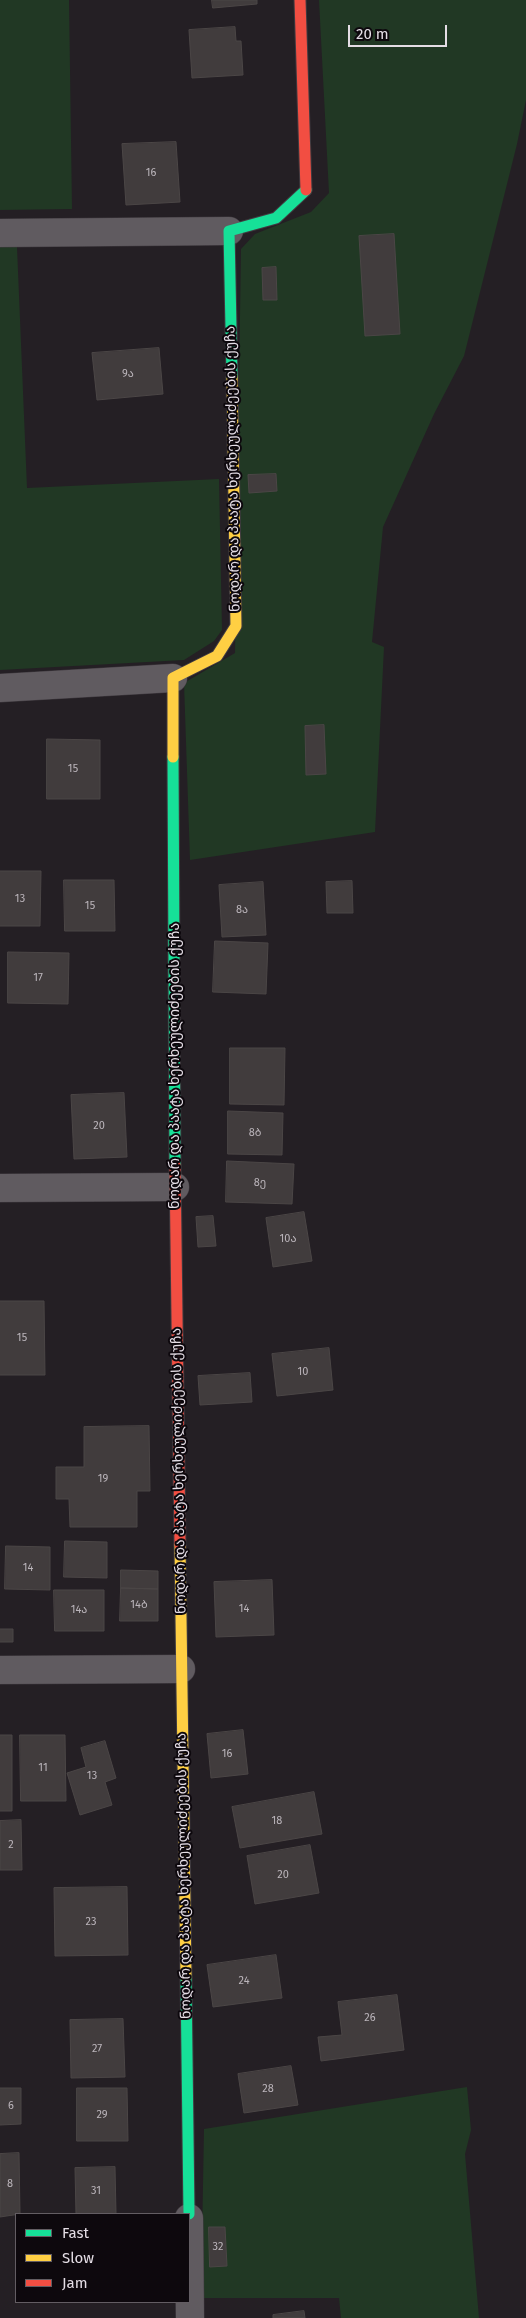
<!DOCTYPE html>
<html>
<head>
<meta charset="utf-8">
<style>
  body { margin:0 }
  #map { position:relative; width:526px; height:2318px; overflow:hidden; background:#241f24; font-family:"Fira Sans",sans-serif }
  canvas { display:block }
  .legend { position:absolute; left:15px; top:2213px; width:175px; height:90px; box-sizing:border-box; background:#0d080d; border:1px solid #635d63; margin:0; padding:6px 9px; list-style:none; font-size:15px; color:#e4dde5 }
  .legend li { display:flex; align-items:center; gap:10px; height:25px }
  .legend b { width:25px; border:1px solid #635d63 }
  .scale { position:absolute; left:348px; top:25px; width:99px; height:22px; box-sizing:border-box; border:2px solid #e4dde5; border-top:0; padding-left:6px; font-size:15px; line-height:18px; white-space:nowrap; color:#e4dde5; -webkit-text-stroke:4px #0d080d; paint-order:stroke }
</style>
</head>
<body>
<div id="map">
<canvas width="526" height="2318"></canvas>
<ul class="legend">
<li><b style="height:6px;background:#16e098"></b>Fast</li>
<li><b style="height:6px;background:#ffcf43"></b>Slow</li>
<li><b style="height:6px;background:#f24e42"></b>Jam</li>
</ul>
<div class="scale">20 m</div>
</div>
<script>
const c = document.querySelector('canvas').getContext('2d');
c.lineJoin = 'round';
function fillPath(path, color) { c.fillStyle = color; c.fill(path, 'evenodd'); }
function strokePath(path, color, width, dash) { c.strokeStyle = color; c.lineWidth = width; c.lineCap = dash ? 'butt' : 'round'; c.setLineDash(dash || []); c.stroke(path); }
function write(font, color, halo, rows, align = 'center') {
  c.font = font + ' "Fira Sans","Noto Sans Georgian",sans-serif'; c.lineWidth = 4; c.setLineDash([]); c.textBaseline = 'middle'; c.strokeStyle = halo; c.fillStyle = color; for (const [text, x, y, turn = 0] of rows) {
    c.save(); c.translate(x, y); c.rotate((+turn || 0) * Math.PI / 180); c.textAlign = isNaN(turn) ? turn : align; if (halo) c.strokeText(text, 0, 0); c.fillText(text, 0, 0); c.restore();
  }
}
fillPath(new Path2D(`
  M0 0H69L72 209 0 210Z
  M319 0H526V100L517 144 464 356 434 414 383 527 372 642 384 647 375 832 190 860 184 683 235 653 241 249 255 234 311 212 329 193Z
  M0 247H17L27 488 219 479 222 630 214 641 184 660 0 670Z
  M467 2087 471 2130 465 2154 479 2318H341L339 2298H201L204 2129Z`), '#213824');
const building = new Path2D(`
  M212 0H257V4L213 8Z
  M235 27 236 41H241L243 75 192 78 189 30Z
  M176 142 180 202 126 205 122 144Z
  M394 234 400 334 365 336 359 236Z
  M276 267 277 300H263L262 268Z
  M159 348 163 394 97 400 92 353Z
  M276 474 277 491 249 493 248 475Z
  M324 725 326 774 306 775 305 726Z
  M47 739 100 740V799H47Z
  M0 871H41L40 926H0Z
  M64 880H114L115 931H65Z
  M352 881 353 913H327L326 882Z
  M263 882 266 935 222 937 219 885Z
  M215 941 268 943 266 994 213 992Z
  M8 952 69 953 68 1004 8 1003Z
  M230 1048H285L284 1105 230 1104Z
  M124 1093 127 1157 74 1159 71 1095Z
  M228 1111 283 1113 282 1155 228 1154Z
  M227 1161 294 1164 292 1204 226 1202Z
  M304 1212 312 1261 273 1267 266 1218Z
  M213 1216 216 1246 198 1247 196 1217Z
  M0 1301H44L45 1375H0Z
  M329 1348 333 1390 277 1396 272 1354Z
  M250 1373 252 1402 200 1405 198 1376Z
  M149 1426 150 1491H137V1527H70L69 1499H56V1467H84V1427Z
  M65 1541 107 1542V1578L64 1577Z
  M6 1546 50 1547V1590L5 1589Z
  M121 1570 158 1571V1589L121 1588Z
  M272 1580 274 1635 216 1637 214 1582Z
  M121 1588 158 1589V1621H120Z
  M54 1590H104V1631H55Z
  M0 1629H13V1642H0Z
  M243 1730 248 1774 211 1778 207 1734Z
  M0 1735H12V1811H0Z
  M20 1735H65L66 1801H21Z
  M105 1741 116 1778 105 1782 112 1805 80 1815 67 1773 86 1767 81 1748Z
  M314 1792 322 1834 240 1848 232 1807Z
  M21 1820 22 1870H0V1821Z
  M310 1845 319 1893 255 1904 247 1856Z
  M127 1887 128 1955 55 1956 54 1888Z
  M276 1955 282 1998 213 2007 207 1965Z
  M397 1995 404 2050 321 2061 318 2037 342 2035 338 2002Z
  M123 2019 125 2077 71 2078 70 2020Z
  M291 2066 298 2105 244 2113 238 2074Z
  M0 2088H21V2124L0 2125Z
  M77 2088H127L128 2141H77Z
  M19 2153 20 2214 0 2217V2154Z
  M115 2167 116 2214H76L75 2168Z
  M209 2227H225L227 2266 210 2267Z
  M304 2311 305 2318H273V2315Z`);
fillPath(building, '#413c3d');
strokePath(building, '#4b4646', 1);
const street = new Path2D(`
  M0 233 229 231
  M0 688 173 678
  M0 1188 175 1187
  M0 1670 181 1669
  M189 2218 190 2318`);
const fast = new Path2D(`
  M232 377 229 231 276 218 306 190
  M173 757 175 1165
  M186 1977 189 2214`);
const slow = new Path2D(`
  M173 757V678L217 656 236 626 232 377
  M180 1545 186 1977`);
const jam = new Path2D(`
  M300 0 306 190
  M175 1165 180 1545`);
strokePath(street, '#403b40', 29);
strokePath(fast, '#403b40', 13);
strokePath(slow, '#403b40', 13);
strokePath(jam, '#403b40', 13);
strokePath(street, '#605b60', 28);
strokePath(fast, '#16e098', 11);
strokePath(slow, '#ffcf43', 11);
strokePath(jam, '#f24e42', 11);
write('11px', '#bbb5bb', null, [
  ["16",151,173],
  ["9ა",128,374],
  ["15",73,769],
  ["13",20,899],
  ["15",90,906],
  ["8ა",242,910],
  ["17",38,978],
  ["20",99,1126],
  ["8ბ",255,1133],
  ["8ე",260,1183],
  ["10ა",288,1239],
  ["15",22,1338],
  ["10",303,1372],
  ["19",103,1479],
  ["14",28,1568],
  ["14ბ",139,1605],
  ["14",244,1609],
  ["14ა",79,1610],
  ["16",227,1754],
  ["11",43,1768],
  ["13",92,1776],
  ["18",277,1821],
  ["2",11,1845],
  ["20",283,1875],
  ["23",91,1922],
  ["24",244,1981],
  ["26",370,2018],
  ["27",97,2049],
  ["28",268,2089],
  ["6",11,2106],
  ["29",102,2115],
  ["8",10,2184],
  ["31",96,2191],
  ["32",218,2247]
]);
write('14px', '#e4dde5', '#0d080d', [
  ["ნოდარ და პაატა ხერხეულიძეების ქუჩა",233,469,-91],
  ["ნოდარ და პაატა ხერხეულიძეების ქუჩა",175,1066,-90],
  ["ნოდარ და პაატა ხერხეულიძეების ქუჩა",179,1471,-91],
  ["ნოდარ და პაატა ხერხეულიძეების ქუჩა",184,1876,-91]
]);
</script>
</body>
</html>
